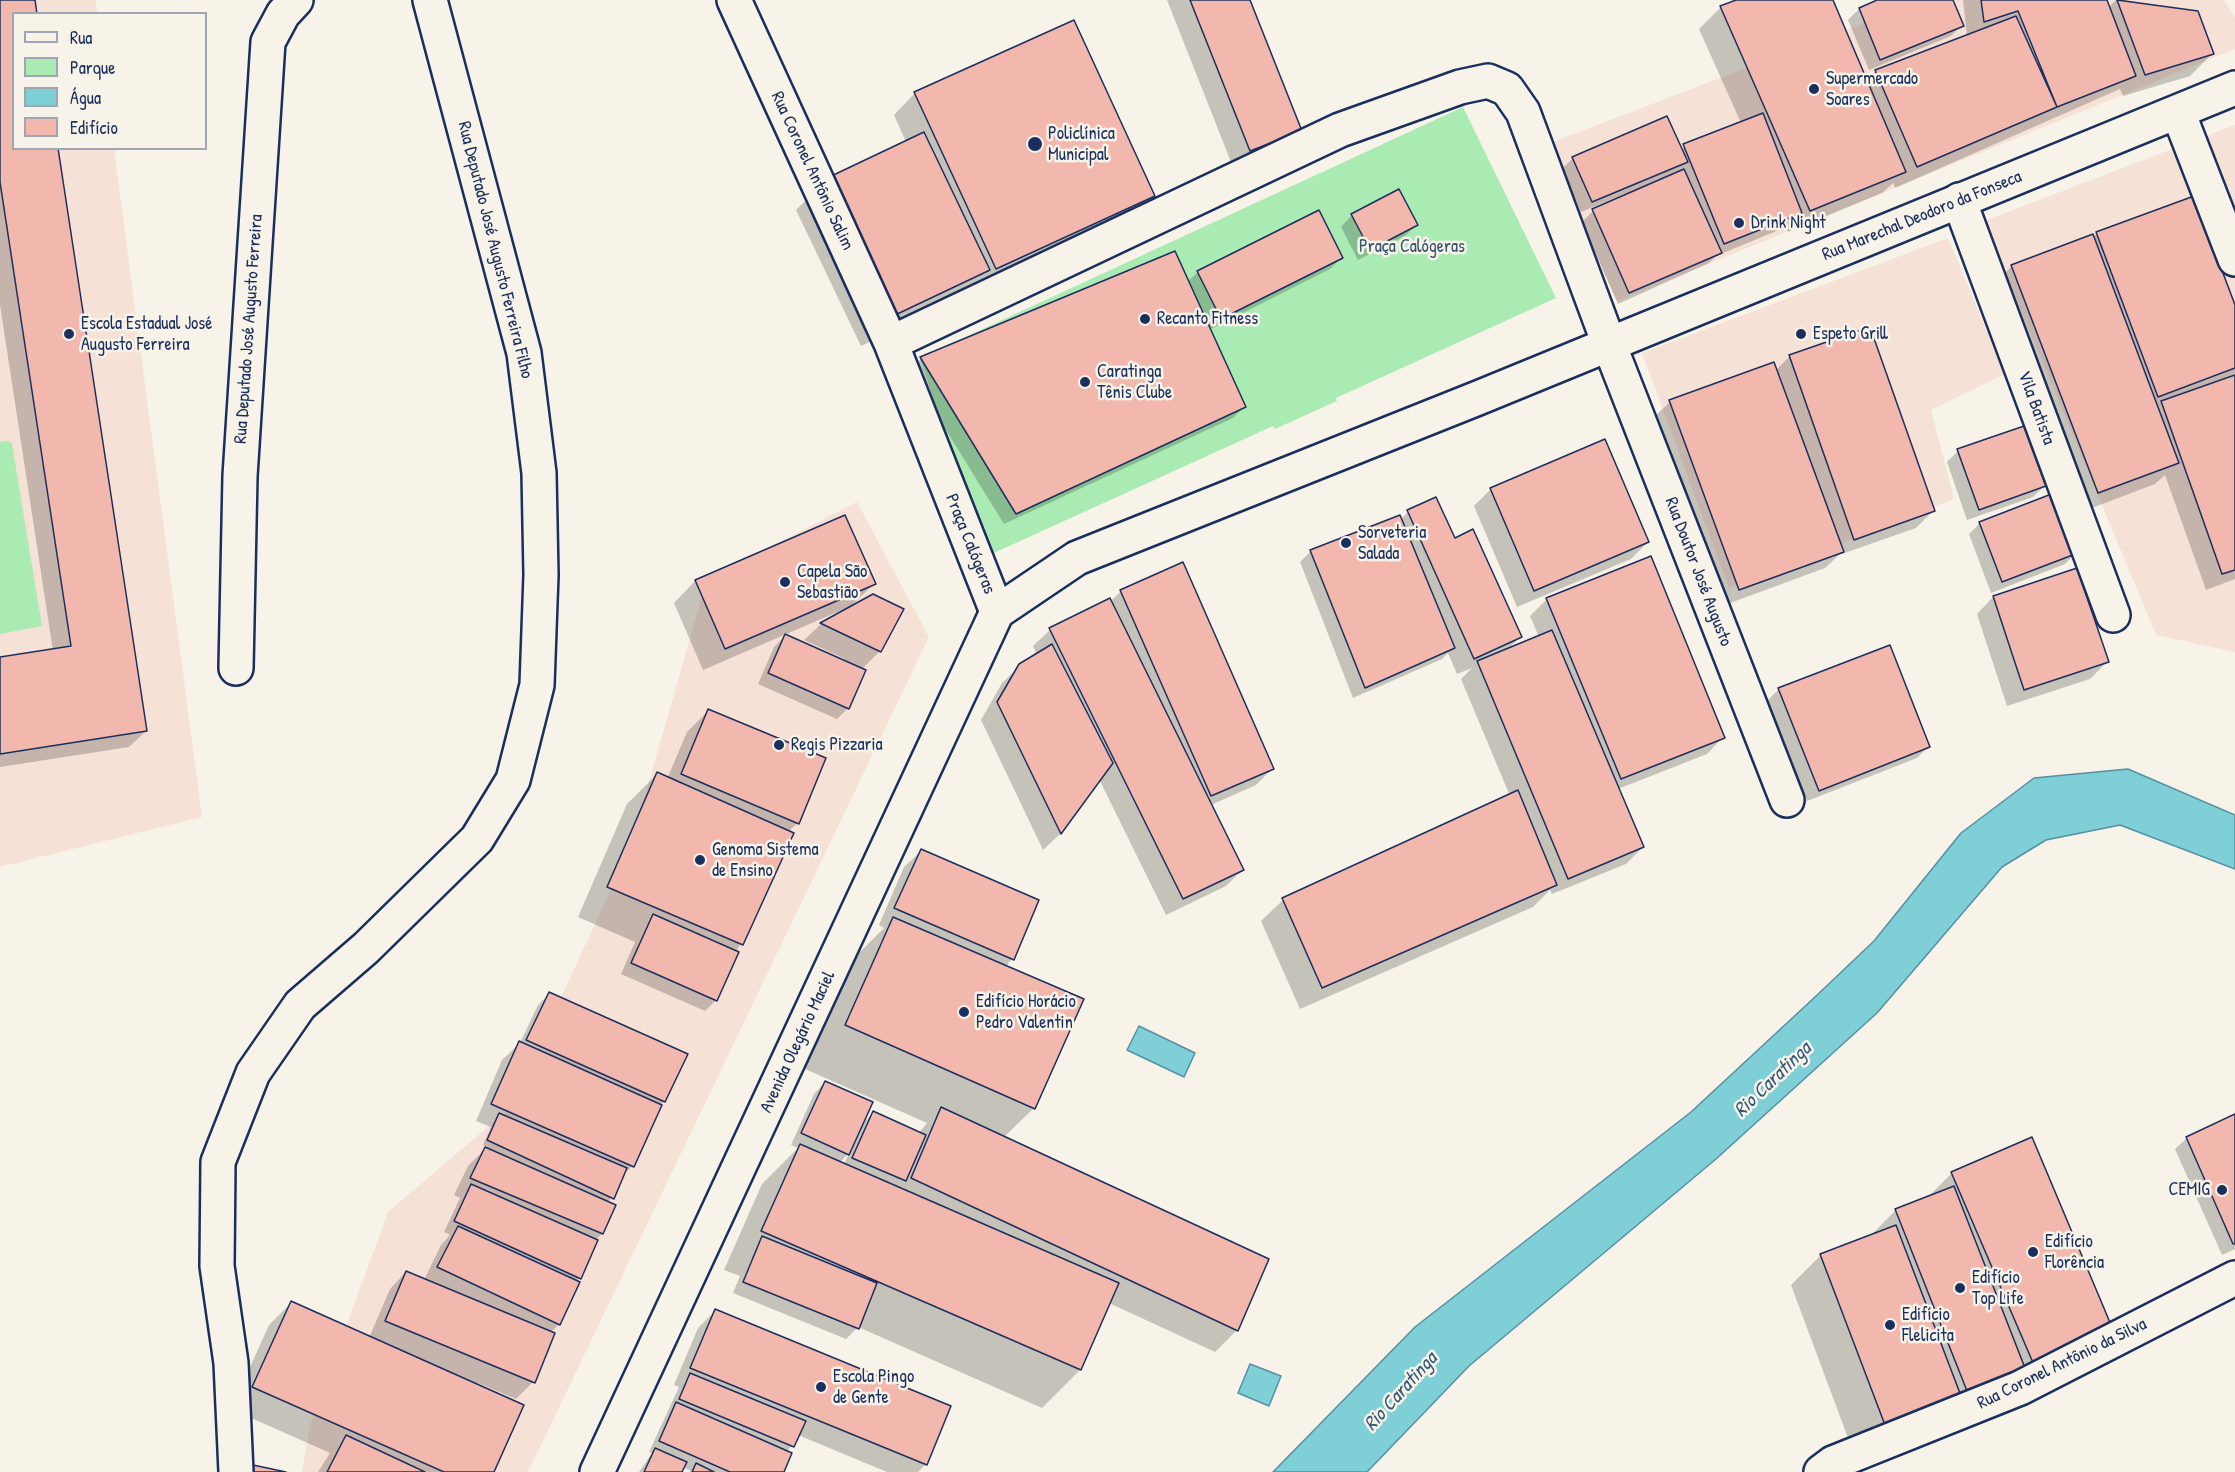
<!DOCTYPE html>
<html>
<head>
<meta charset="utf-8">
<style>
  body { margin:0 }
  #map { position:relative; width:2235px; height:1472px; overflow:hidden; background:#f7f3e8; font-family:"Patrick Hand",sans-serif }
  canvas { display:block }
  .legend { position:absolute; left:12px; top:12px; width:195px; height:138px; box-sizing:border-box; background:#f7f3e8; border:2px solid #9fa5b1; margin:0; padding:8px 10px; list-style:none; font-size:18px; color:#1b2f5e }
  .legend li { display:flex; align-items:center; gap:12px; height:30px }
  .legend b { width:30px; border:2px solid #9fa5b1 }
</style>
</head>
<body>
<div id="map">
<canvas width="2235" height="1472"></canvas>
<ul class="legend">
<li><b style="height:8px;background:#f7f3e8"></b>Rua</li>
<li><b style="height:16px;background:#aaebb4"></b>Parque</li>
<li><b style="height:16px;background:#7ecfd6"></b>Água</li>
<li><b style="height:16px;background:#f2b7ad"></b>Edifício</li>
</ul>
</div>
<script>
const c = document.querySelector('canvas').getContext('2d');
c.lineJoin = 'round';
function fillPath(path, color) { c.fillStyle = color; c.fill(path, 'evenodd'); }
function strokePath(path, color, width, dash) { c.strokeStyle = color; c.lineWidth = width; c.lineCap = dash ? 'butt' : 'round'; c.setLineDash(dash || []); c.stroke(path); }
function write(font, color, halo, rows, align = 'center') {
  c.font = font + ' "Patrick Hand",sans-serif'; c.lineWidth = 5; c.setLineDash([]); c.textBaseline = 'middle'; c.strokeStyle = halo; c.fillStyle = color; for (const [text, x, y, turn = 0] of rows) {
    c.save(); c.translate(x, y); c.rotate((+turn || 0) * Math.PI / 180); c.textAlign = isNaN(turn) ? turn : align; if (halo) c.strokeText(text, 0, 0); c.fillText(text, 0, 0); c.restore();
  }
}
fillPath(new Path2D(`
  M0 0H96L97 13 14 14V148L114 149 202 817 0 867Z
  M1924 0H2224L2235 18V49L1617 301 1545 145Z
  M2235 125V652L2156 635 1984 221Z
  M1948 238 2005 374 1931 410 1954 499 1729 588 1642 353Z
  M857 502 929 637 528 1472H302L310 1425 388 1212 510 1108 630 848 707 579Z`), '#f6e1d6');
fillPath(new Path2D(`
  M1463 107 1556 298 1336 398 1337 401 1275 429 1273 426 985 557 920 358Z
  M9 441 12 444 42 626 0 634V442Z`), '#aaebb4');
const water = new Path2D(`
  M2128 769 2235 815V869L2120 825 2046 840 2002 867 1877 1013 1716 1159 1469 1366 1367 1472H1273L1415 1327 1691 1112 1815 997 1874 941 1961 833 2034 778Z
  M1139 1026 1195 1053 1184 1077 1127 1050Z
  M1250 1364 1281 1376 1269 1406 1238 1393Z`);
fillPath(water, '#7ecfd6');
strokePath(water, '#568fa6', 1.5);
fillPath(new Path2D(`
  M0 0H33L14 14V148L146 731 129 747 0 767V659L53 651 0 305Z
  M1167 0H1249L1300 131 1233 167Z
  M1740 0H1832L1866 81 1876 71 1967 36 1963 0H2105L2108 8 2116 0H2124L2197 13 2212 54 2190 76 2123 96 2120 89 1895 188 1893 183 1882 193 1788 232 1786 227 1716 256 1709 263 1618 304 1582 222 1593 211 1626 196 1624 194 1581 212 1562 169 1573 158 1681 149 1741 123 1699 29 1721 7Z
  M1881 0H1952L1962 25 1951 36 1869 70 1848 20 1859 9Z
  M915 93 1153 196 1132 218 974 290 972 286 958 300 861 346 796 210 826 180 906 142 894 115Z
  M1352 215 1416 225 1405 236 1358 260 1341 227Z
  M2097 233 2235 309V579L2206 590 2165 475 2155 484 2076 514 1990 288 2012 266 2093 238Z
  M1174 253 1187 282 1198 272 1341 258 1330 269 1209 330 1244 407 1233 418 1004 524 909 370 921 359Z
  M1790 356 1933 511 1916 528 1839 555 1825 568 1722 606 1653 418 1670 402 1775 371Z
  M1605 441 1648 542 1631 559 1517 607 1474 506 1491 489Z
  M1958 451 2044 486 2033 497 1967 520 1947 462Z
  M1408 512 1454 540 1520 637 1507 650 1539 637 1530 616 1547 599 1723 737 1707 754 1618 789 1643 847 1626 864 1552 894 1550 890 1533 907 1300 1009 1261 921 1283 900 1510 796 1461 679 1472 668 1457 674 1448 653 1442 659 1353 698 1300 562 1311 551 1401 519Z
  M1980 523 2076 553 2065 564 1991 593 1969 534Z
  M695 581 874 584 851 606 880 651 861 670 848 708 837 719 758 684 774 647 785 636 844 662 845 659 804 640 821 624 843 612 842 610 703 670 674 603Z
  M1121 591 1273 768 1256 785 1211 805 1243 869 1226 886 1166 915 1099 779 1060 834 1043 850 981 720 1002 683 1020 666 1037 655 1033 646 1050 630 1110 602Z
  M1993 597 2107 662 2090 679 2007 706 1977 614Z
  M1779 689 1929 746 1917 758 1807 801 1768 700Z
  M709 710 797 823 788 832 716 1000 705 1011 621 974 635 942 578 917 627 804 657 774 667 779 687 732Z
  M921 851 1012 959 1005 967 1034 1108 1004 1137 1267 1259 1236 1331 1215 1352 1109 1303 1080 1370 1042 1408 858 1327 846 1339 733 1293 740 1276 724 1270 762 1184 798 1148 791 1145 814 1094 825 1082 862 1124 873 1113 919 1133 927 1123 803 1068 851 961 884 928 879 925 904 867ZM849 1153 844 1165 839 1163Z
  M549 994 664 1101 659 1106 632 1166 622 1176 608 1203 614 1206 602 1234 595 1240 559 1324 551 1332 533 1382 516 1399 478 1383 493 1472H318L330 1453 231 1409 269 1325 291 1303 369 1338 390 1289 406 1272 424 1280 441 1245 450 1235 444 1232 460 1198 454 1195 468 1166 487 1147 483 1145 491 1127 476 1121 502 1060 520 1043 538 1005Z
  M2235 1116V1249L2222 1255 2175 1149 2187 1138Z
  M1952 1173 2113 1331 1854 1454 1791 1285 1821 1255 1869 1237 1896 1210 1927 1198Z
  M715 1311 926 1464 918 1472H887L798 1435 787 1452 783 1472H689L691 1471 683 1467 681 1472H639L652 1453 649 1452 679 1387 674 1385 698 1328Z`), '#0003');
const building = new Path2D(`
  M0 0H35L37 14H14V148H58L147 731 0 754V657L71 646 0 182Z
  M1190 0H1250L1302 131 1250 151Z
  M1736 0H1833L1906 172 1810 211 1720 6Z
  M1877 0H1953L1964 26 1880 60 1859 8Z
  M1981 0H2107L2136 76 2057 107 2018 11 1984 22Z
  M2117 0 2198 11 2214 54 2145 75Z
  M2016 16 2057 107 1917 167 1875 70Z
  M1074 20 1155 196 996 269 914 92Z
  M1763 113 1802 213 1724 244 1683 144Z
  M1667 116 1688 162 1592 202 1572 157Z
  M924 132 990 270 891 317 825 179Z
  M1684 169 1722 253 1629 293 1592 209Z
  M1399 189 1418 225 1370 250 1351 214Z
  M2194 196 2235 305V368L2158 397 2096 232Z
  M1319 210 1343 258 1221 319 1197 271Z
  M2093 234 2179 463 2098 493 2011 265Z
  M1175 251 1246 407 1016 514 920 357Z
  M1870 327 1935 511 1854 540 1789 355Z
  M1774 362 1844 552 1739 590 1669 400Z
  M2235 375V570L2222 574 2161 401Z
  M2024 426 2046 486 1979 510 1957 449Z
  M1605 439 1649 542 1534 591 1490 488Z
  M2054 493 2078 553 2002 582 1979 522Z
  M1436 497 1455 538 1473 529 1522 637 1474 659 1407 510Z
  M845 515 876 584 725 649 695 580Z
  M1400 515 1455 648 1365 688 1310 550Z
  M1651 556 1725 738 1621 779 1546 598Z
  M1183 562 1274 769 1211 796 1120 590Z
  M2077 568 2109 662 2024 690 1993 596Z
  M873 594 904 609 881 652 820 623Z
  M1110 598 1244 870 1183 899 1049 628Z
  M1552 630 1644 847 1568 879 1477 661Z
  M785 634 866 670 849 709 768 673Z
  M1052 644 1113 763 1061 834 997 702 1019 664Z
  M1890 645 1930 747 1819 791 1778 688Z
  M708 709 826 758 799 824 681 774Z
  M657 772 794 833 743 945 607 887Z
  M1518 790 1557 885 1322 988 1282 898Z
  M921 849 1039 900 1014 960 894 908Z
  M653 914 739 952 717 1001 631 963Z
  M893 917 1084 999 1035 1109 845 1025Z
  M549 992 688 1054 665 1102 526 1040Z
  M519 1041 662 1105 634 1167 491 1104Z
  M825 1081 873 1102 849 1155 801 1133Z
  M941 1107 1269 1259 1238 1331 911 1178Z
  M873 1111 926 1135 906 1181 852 1158Z
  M499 1113 627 1168 614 1199 487 1140Z
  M2235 1114V1244H2233L2186 1137Z
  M2032 1137 2114 1332 2034 1365 1951 1172Z
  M800 1144 1119 1283 1081 1370 761 1231Z
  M485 1147 616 1205 603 1234 470 1178Z
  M471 1184 598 1240 581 1279 454 1221Z
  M1954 1186 2025 1368 1967 1391 1895 1209Z
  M1896 1225 1961 1396 1885 1425 1820 1254Z
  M458 1226 580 1282 560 1325 437 1267Z
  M762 1236 877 1283 859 1329 743 1282Z
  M406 1271 555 1333 535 1383 385 1321Z
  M291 1301 524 1405 494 1472H444L252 1387Z
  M715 1309 951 1406 927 1465 690 1368Z
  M690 1373 806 1421 794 1447 679 1399Z
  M676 1402 792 1453 784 1472H730L659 1441Z
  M346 1435 425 1472H327Z
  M655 1448 687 1462 682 1472H644Z
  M696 1463 714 1472H692Z
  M253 1465 286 1472H251Z`);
fillPath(building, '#f2b7ad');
strokePath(building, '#1b2f5e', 1.5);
const minor = new Path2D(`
  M734 0 891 343 997 612
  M2178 112 2235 259
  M1959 200 2113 615
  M891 343 1340 130 1460 87 1488 81 1507 89 1523 112 1609 344 1787 800
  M236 668 240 476 268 42 283 14 296 0
  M236 1472 231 1363 217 1266 218 1162 253 1073 300 1005 366 948 477 839 513 780 537 685 541 575 539 473 524 353 430 0`);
const major = new Path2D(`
  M597 1472 997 612 1077 558 1478 398 2235 88
  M1821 1472 1833 1463 2020 1388 2235 1278`);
strokePath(minor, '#1b2f5e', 38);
strokePath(major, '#1b2f5e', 38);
strokePath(minor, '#f7f3e8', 33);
strokePath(major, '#f7f3e8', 33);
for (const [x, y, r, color] of [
  [1814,89,6,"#1b2f5e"],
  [1035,144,8,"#1b2f5e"],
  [1739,223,6,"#1b2f5e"],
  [1145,319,6,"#1b2f5e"],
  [69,334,6,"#1b2f5e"],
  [1801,334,6,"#1b2f5e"],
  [1085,382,6,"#1b2f5e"],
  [1346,543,6,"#1b2f5e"],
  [785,582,6,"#1b2f5e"],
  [779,745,6,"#1b2f5e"],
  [700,860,6,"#1b2f5e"],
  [964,1012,6,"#1b2f5e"],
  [2222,1190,6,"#1b2f5e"],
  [2033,1252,6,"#1b2f5e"],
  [1960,1288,6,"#1b2f5e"],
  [1890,1325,6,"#1b2f5e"],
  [821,1387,6,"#1b2f5e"]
]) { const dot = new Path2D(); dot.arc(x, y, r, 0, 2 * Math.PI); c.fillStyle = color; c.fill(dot); strokePath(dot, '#f7f3e8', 2); }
write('18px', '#1b2f5e', '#f7f3e8', [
  ["Supermercado",1826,79],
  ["Soares",1826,100],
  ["Policlínica",1048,134],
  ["Municipal",1048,155],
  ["Drink Night",1751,223],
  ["Recanto Fitness",1157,319],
  ["Escola Estadual José",81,324],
  ["Augusto Ferreira",81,345],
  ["Espeto Grill",1813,334],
  ["Caratinga",1097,372],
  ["Tênis Clube",1097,393],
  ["Sorveteria",1358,533],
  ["Salada",1358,554],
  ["Capela São",797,572],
  ["Sebastião",797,593],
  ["Regis Pizzaria",791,745],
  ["Genoma Sistema",712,850],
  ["de Ensino",712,871],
  ["Edifício Horácio",976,1002],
  ["Pedro Valentin",976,1023],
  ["CEMIG",2210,1190,"right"],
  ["Edifício",2045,1242],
  ["Florência",2045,1263],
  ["Edifício",1972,1278],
  ["Top Life",1972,1299],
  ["Edifício",1902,1315],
  ["Flelicita",1902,1336],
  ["Escola Pingo",833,1377],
  ["de Gente",833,1398]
], 'left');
write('18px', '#1b2f5e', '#f7f3e8', [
  ["Rua Coronel Antônio Salim",812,171,65],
  ["Rua Marechal Deodoro da Fonseca",1922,216,-22],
  ["Rua Deputado José Augusto Ferreira Filho",495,250,76],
  ["Rua Deputado José Augusto Ferreira",249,329,-86],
  ["Vila Batista",2036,408,70],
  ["Praça Calógeras",970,544,68],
  ["Rua Doutor José Augusto",1698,572,69],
  ["Avenida Olegário Maciel",798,1042,-65],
  ["Rua Coronel Antônio da Silva",2062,1364,-26]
]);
write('18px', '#38556f', '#f7f3e8', [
  ["Praça Calógeras",1412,247]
]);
write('italic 20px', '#34577c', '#f7f3e8', [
  ["Rio Caratinga",1773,1080,-44],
  ["Rio Caratinga",1401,1392,-48]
]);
</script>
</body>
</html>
